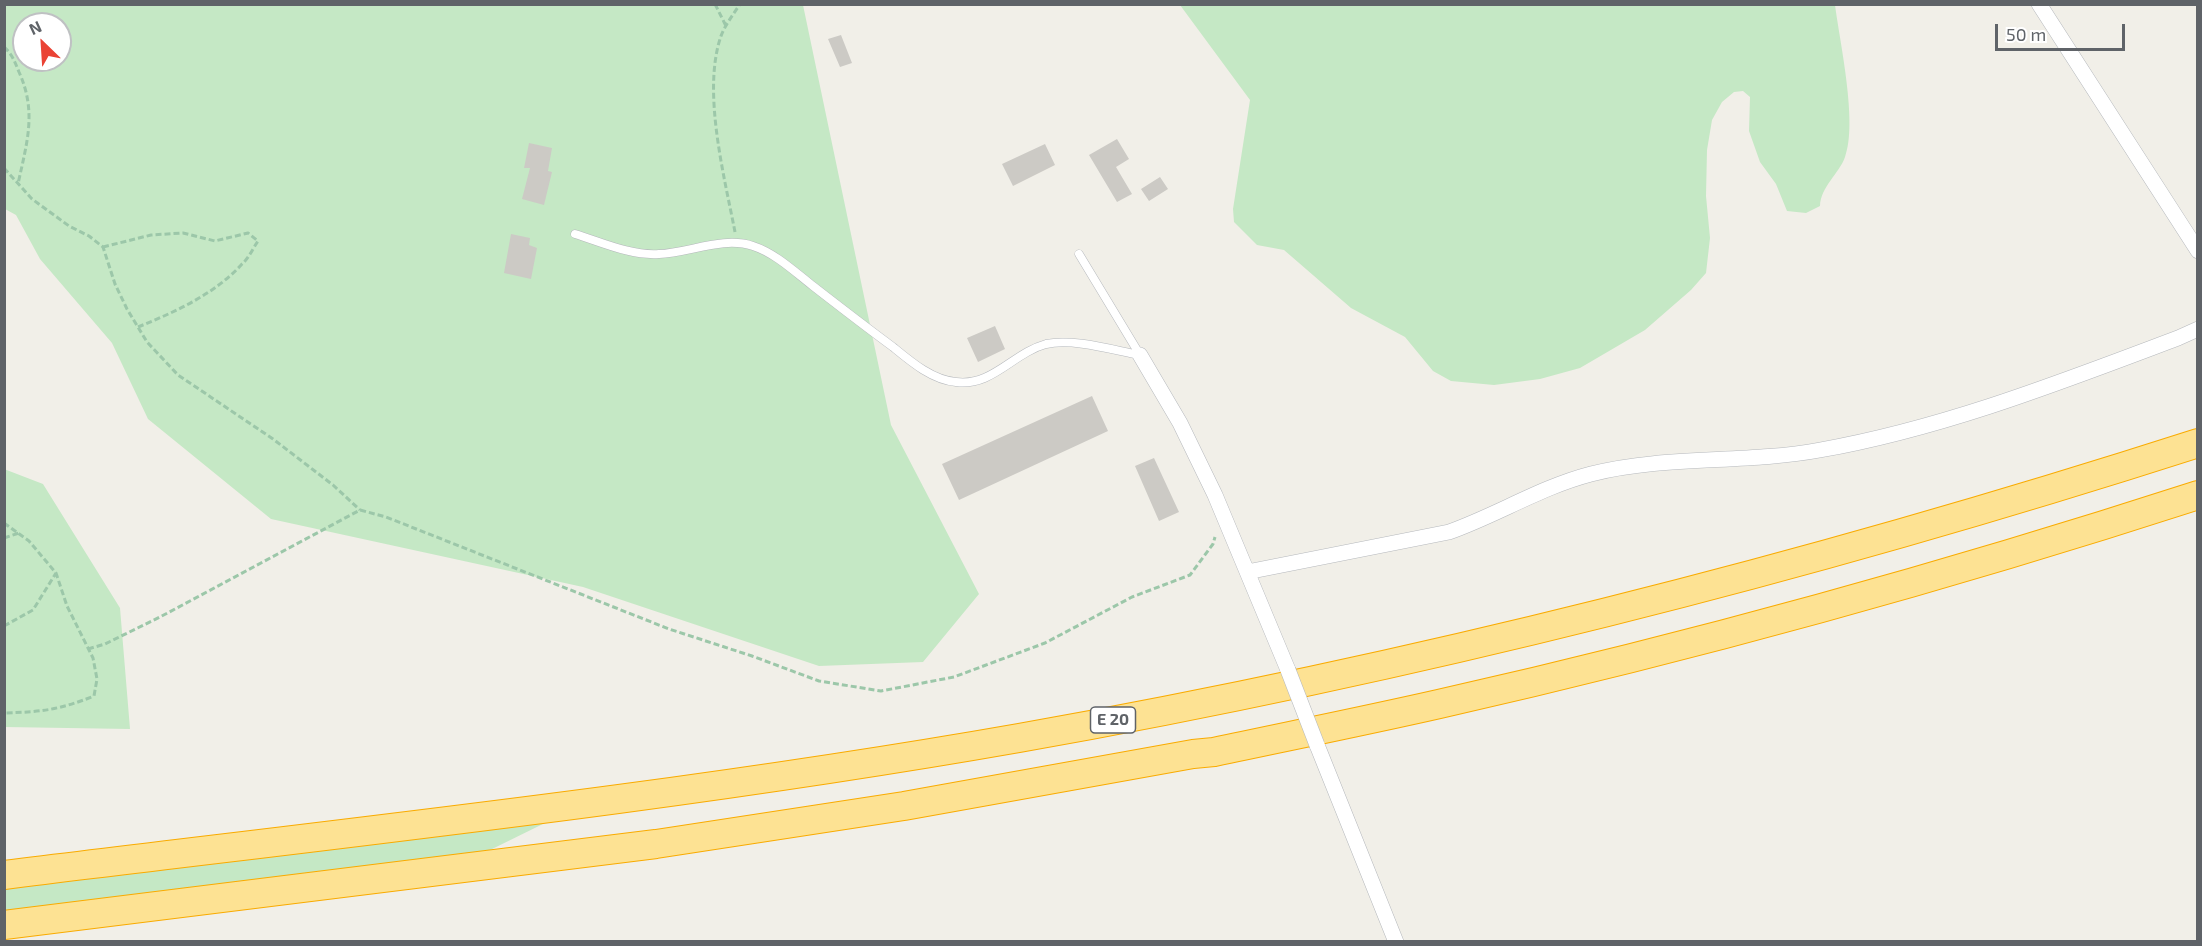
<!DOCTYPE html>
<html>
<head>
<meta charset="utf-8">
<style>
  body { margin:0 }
  #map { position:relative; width:2202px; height:946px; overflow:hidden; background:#f1efe8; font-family:"Exo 2",sans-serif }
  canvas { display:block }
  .frame { position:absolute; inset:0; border:6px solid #5f6368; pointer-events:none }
  .north { position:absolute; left:12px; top:12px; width:60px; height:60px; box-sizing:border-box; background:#fff; border:2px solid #bfc1c3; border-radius:50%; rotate:335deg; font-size:16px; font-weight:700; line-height:24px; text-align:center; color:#5f6368 }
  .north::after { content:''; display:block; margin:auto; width:21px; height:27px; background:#ea4335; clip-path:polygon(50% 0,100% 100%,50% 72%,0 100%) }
  .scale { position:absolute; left:1995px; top:24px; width:130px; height:27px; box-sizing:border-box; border:3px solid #5f6368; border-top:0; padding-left:8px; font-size:18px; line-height:21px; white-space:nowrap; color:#5f6368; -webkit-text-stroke:4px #fff; paint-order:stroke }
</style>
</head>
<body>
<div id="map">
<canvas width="2202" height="946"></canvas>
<div class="frame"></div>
<div class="north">N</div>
<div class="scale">50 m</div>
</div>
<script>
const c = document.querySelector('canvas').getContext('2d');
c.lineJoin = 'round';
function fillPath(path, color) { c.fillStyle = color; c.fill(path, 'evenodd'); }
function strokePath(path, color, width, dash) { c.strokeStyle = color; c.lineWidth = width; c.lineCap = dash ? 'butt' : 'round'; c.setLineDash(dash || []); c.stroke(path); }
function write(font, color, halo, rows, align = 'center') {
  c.font = font + ' "Exo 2",sans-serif'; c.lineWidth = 4.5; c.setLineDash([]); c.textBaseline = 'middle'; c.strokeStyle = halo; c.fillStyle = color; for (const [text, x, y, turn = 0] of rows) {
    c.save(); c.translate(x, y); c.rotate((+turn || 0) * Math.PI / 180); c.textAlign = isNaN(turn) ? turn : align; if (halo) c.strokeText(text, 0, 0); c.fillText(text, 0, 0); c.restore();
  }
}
fillPath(new Path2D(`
  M5 5H803L891 425 979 594 923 662 819 666 583 587 271 519 148 419 112 343 40 259 16 215 5 209ZM24 24H60V60H24Z
  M1180 5H1835C1840 43 1858 123 1845 157 1839 174 1821 186 1820 206L1806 213 1787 211 1776 184 1760 162 1749 131 1750 97 1743 91 1734 92 1722 102 1712 120 1707 150 1706 196 1710 238 1706 273 1691 290 1645 330 1580 368 1540 379 1494 385 1451 381 1433 371 1405 337 1351 308 1284 250 1257 245 1234 222 1233 209 1250 100Z
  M4 469 43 484 120 608 130 729 5 727Z
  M549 821 484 853 5 914 4 889Z`), '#c5e8c5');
fillPath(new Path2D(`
  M841 35 852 63 840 67 828 39Z
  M1117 139 1129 159 1116 167 1132 194 1117 202 1089 155Z
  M529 143 552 148 548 171 552 172 544 205 522 199 530 168H524Z
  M1045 144 1055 165 1013 186 1002 164Z
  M1160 177 1168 189 1149 201 1141 189Z
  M511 234 530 238 529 245 537 248 531 279 504 273Z
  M995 326 1005 349 978 362 967 338Z
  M1092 396 1108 431 959 500 942 464Z
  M1154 458 1179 512 1159 521 1135 466Z`), '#cccac5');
const lane = new Path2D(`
  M575 234C601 242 631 256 659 254 689 253 723 236 753 246 775 253 795 272 813 286 840 307 866 327 893 347 910 361 932 380 956 382 992 387 1013 353 1046 344 1073 338 1113 350 1140 355
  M1079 254 1140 355`);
const street = new Path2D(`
  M2039 4 2198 251
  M1140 355 1180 423 1215 495 1288 670
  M1247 572 1449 532C1497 515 1541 487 1591 474 1666 455 1745 464 1820 450 1944 428 2061 382 2178 338L2198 329
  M1317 745 1396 942`);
const highway = new Path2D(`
  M4 875C343 833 683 797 1019 738 1419 667 1812 567 2198 443
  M4 925 656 844 904 806 1193 754 1214 752C1289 736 1364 721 1439 704 1695 646 1948 576 2198 495`);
strokePath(lane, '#b5b8bc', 9);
strokePath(street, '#b5b8bc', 16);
strokePath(highway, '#f9ab00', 30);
strokePath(new Path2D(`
  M715 4 726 26
  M4 47C12 54 15 62 19 72 37 112 27 142 18 184
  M4 168 32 199 69 226 89 236 103 247 115 284 127 309 147 342 178 375 273 439 333 485 360 510
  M735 232C724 175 702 91 721 36 725 25 733 15 740 4
  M103 247 151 235 183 233 215 241 248 233 258 241C253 248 249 258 242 264 215 294 175 312 138 327
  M4 523 29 541 56 573 67 606 93 658 97 679 94 696C59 710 41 712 4 713
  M4 538 19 533
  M4 626 33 610 56 573
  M88 649 105 644 160 617 360 510 386 517 669 629 752 656 819 681 881 691 954 677 1045 643 1132 597 1190 575 1213 544 1215 537`), '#9cc7a9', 3, [6, 3]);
strokePath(lane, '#fff', 8);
strokePath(street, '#fff', 15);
strokePath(highway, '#fde293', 28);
const streetBridge = new Path2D(`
  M1288 670 1317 745`);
strokePath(streetBridge, '#b5b8bc', 16, []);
strokePath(streetBridge, '#fff', 15);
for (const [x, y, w] of [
  [1113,720,45]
]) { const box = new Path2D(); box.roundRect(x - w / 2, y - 13, w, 26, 4.5); c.fillStyle = '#fff'; c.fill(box); strokePath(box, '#5f6368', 1.5); }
write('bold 16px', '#5f6368', null, [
  ["E 20",1113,720]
]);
</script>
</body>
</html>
